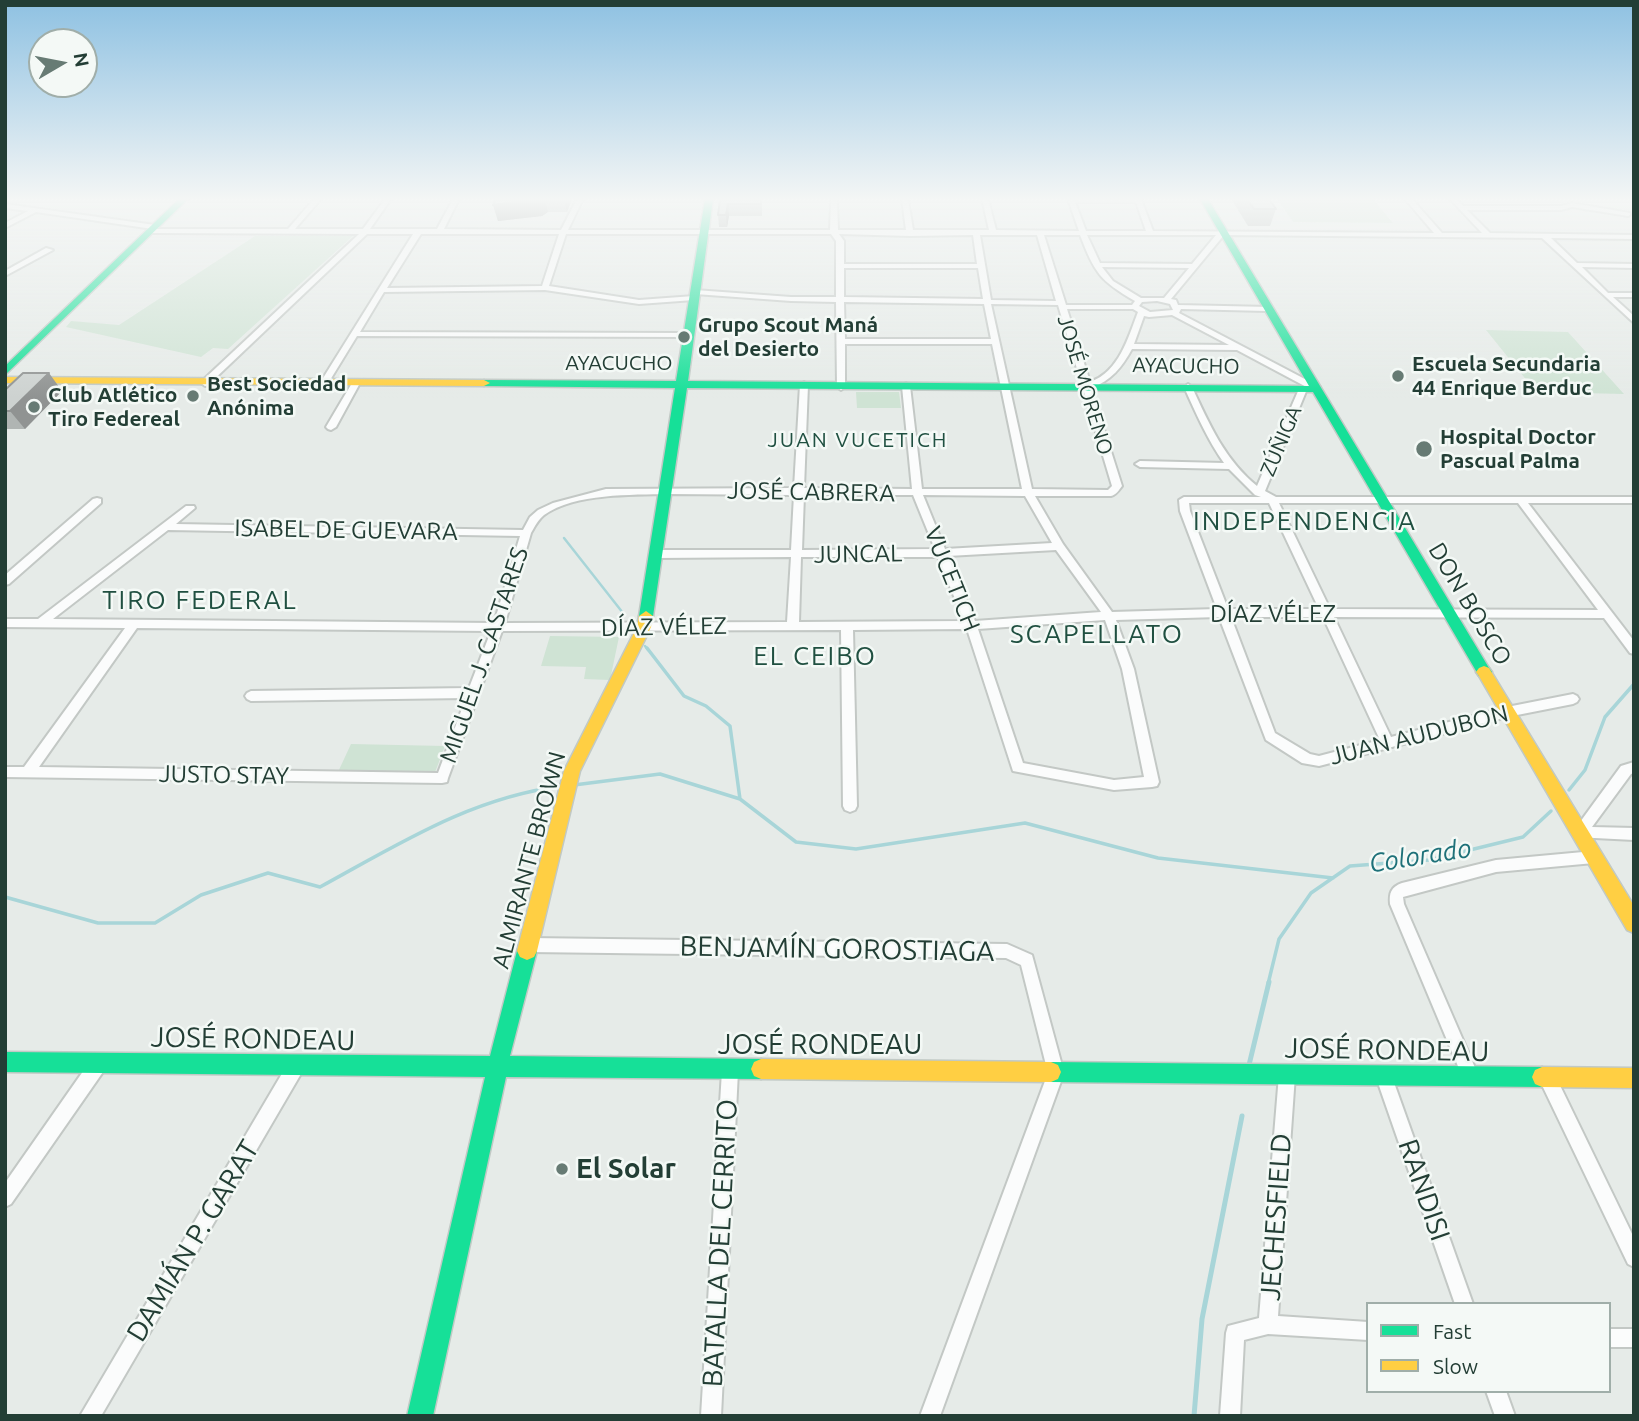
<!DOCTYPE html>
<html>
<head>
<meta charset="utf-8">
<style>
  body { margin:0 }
  #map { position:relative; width:1639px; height:1421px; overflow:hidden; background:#e6ebe8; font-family:Ubuntu,sans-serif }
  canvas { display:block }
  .frame { position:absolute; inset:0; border:7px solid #233e35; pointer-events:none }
  .legend { position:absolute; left:1366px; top:1302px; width:245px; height:91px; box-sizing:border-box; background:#f4f9f6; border:2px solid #a0aea9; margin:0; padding:9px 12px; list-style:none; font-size:21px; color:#233e35 }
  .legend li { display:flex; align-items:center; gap:14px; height:35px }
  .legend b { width:35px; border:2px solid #a0aea9 }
  .north { position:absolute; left:28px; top:28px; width:70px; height:70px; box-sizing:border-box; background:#f4f9f6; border:2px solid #a0aea9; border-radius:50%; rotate:80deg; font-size:19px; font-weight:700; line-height:28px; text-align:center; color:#233e35 }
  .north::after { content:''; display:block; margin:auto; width:24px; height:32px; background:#677b74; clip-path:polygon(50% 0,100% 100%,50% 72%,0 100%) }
</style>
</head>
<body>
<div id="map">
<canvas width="1639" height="1421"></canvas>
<div class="frame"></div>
<ul class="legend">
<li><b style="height:9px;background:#16e098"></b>Fast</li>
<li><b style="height:9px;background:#ffcf43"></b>Slow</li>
</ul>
<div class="north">N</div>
</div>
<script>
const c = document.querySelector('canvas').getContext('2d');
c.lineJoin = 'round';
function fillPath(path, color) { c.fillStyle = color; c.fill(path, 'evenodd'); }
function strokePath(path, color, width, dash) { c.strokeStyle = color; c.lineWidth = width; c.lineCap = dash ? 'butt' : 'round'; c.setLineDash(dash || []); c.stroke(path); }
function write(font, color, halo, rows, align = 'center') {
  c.font = font + ' Ubuntu,sans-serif'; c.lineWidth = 5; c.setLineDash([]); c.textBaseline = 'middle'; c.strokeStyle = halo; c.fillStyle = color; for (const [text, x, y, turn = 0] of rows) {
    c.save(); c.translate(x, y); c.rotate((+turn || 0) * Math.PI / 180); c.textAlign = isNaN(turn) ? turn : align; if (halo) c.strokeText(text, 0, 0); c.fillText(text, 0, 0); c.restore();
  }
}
fillPath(new Path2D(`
  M1277 199H1373L1393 223 1293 222Z
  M255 236H353L228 349 213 348 201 357 66 327 71 321 119 325Z
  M1486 330 1568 332 1624 394 1536 392Z
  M856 392H899L901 408H857Z
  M550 636 619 637 610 680 584 679 586 667 541 666Z
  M351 744 445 746 434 775 338 772Z`), '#cfe3d4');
strokePath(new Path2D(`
  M564 538 623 613
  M645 646 648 650`), '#a8d5d8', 2.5);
strokePath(new Path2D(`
  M647 648 684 696 706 706 730 726 740 799
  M574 785 660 774 740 799 796 842 856 849 1025 823 1158 858 1333 878
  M1569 790 1585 770 1605 717 1634 684
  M5 897 98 923H155L201 895 268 873 320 887C399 844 472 797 563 786
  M1268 984 1279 939 1311 893 1350 866 1429 860 1523 837 1551 811`), '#a8d5d8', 3.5);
strokePath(new Path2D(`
  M1249 1065 1269 982
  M1194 1416 1202 1319 1242 1116`), '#a8d5d8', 5);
const street = new Path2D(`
  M314 199H321L295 229H363L385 199H391L370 229H437L453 199H459L444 229 561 230 577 199H583L568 230H830L831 199H837L838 230H906L902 199H908L913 230H989L982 199H988L996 230 1079 231 1068 199H1141L1153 231 1434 233 1405 199H1412L1442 233H1482L1450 199H1457L1463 206H1561L1572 203 1630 213V215L1628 216 1572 207 1561 210H1467L1490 233 1634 235V239L1551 238 1577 263 1634 264V268L1582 267 1608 293H1634V297H1613L1634 316V323L1542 238 1224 235 1171 299 1176 300 1178 305 1270 307V311H1267L1181 309 1179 313 1320 387V391H1314L1237 350 1132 349C1122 367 1111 381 1091 388L1122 486C1119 490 1116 495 1111 496H1035L1063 544 1112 612 1217 609 1180 511 1179 500 1184 497H1261L1255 495 1229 469 1140 467 1135 464 1140 461 1224 463C1207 439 1196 413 1184 387L1188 384 1192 387C1209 424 1225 460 1257 486L1299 389 1306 387 1307 389 1265 491 1276 497H1634V503H1528L1634 641V654L1630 653 1604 618 1334 617 1391 737 1507 707 1573 694 1577 696 1579 699 1577 702 1573 704 1507 717 1319 766 1302 763 1266 740 1219 617 1116 620 1134 669 1159 782 1157 786 1152 787 1114 790 1013 771 967 629 853 630 857 806 855 810 850 812 845 810 843 806 841 630 502 631 448 778 447 782 442 783 5 777V767H24L125 628 5 627V619H38L186 506H194L195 508 176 524 523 530 530 517 538 510 553 503 606 489 794 488 800 385 804 382 808 385 804 488 912 489 902 386 906 383 910 386 922 489H1022L992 344H845V387L841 390 837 387 836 302 791 301 695 294 691 292 695 290 791 297H836V241L831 234H566L549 286 639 300 694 296 698 298 694 300 639 304 545 290 384 292 360 332 688 333H691V337L357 336 327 385H321L320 383 413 234H367L208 385 205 386 201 383 202 381 359 234 151 233 147 231 153 229 36 212 5 228V223L28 211 5 208V204L155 225 159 227 156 229H288ZM1075 202H1136L1146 231H1086ZM421 234H559L542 286 387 288ZM839 234 910 236 973 235 977 264H844V241ZM980 235H1037L1056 301 991 300ZM1044 235H1080C1095 273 1099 280 1135 301L1132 305H1066ZM1087 235H1216L1192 264 1100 263ZM1102 267 1189 268 1164 298H1141L1113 281ZM844 268H978L983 299 844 297ZM1157 301 1170 304 1173 310 1150 312 1139 306 1142 302ZM844 302 984 304 991 339H845ZM991 304 1058 305 1112 486 1108 490 1032 489ZM1067 309H1133L1138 312C1128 338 1119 372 1090 382ZM1172 315 1229 345 1134 344 1144 316 1149 317ZM668 494 794 495 791 550H656L651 554 656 558 791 557 787 622 505 623 531 533C535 526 538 520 544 515 575 493 632 495 668 494ZM804 495H913L935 549 802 550ZM923 495 1025 496 1052 543 945 549ZM1189 503H1269L1319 609H1228L1190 511ZM1279 503H1518L1598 610 1330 609ZM168 530 520 536 494 623 53 619ZM1056 550 1101 612 975 621 948 556ZM801 557H938L964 621 799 622ZM1231 617H1323L1380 740 1319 756 1310 754 1275 733ZM1105 620 1122 669 1144 777 1114 780 1023 763 978 629ZM137 628 491 631 469 688 251 691 247 693 245 696 247 699 251 701 466 698 438 773 39 767Z
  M46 248 53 250 5 276V271Z
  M356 380 360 383 336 427 331 430 328 429 326 427 352 383Z
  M97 498 101 499V503L9 584 5 585V575L93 499Z
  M1634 762V773L1631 774 1592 827 1634 828V840L1575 837 1573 833 1575 829 1621 766Z
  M1594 851 1599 853 1601 857 1599 861 1594 863 1496 872 1403 897 1404 904 1479 1077 1477 1083 1471 1085 1465 1083 1390 904C1389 893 1391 887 1402 883L1496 860Z
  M529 938 1007 944 1032 955 1064 1073 940 1416H920L1048 1073 1021 965 1006 958 529 952 524 950 522 945 524 940Z
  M99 1055 105 1057 107 1063 105 1069 11 1204 5 1207V1183L93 1057Z
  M296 1058 302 1060 304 1066 302 1072 101 1416H80L290 1060Z
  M730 1063 736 1065 738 1071 721 1416H701L722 1071 724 1065Z
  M1287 1067 1293 1069 1295 1075 1278 1316 1368 1322V1340L1268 1334 1244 1340 1240 1416H1220L1226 1333 1228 1326 1259 1318 1279 1075 1281 1069Z
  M1384 1069 1390 1071 1392 1077 1473 1304H1455L1376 1077 1378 1071Z
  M1547 1069 1553 1071 1634 1238V1267L1628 1264 1541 1083 1539 1077 1541 1071Z
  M1609 1329H1634V1347H1609Z
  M1486 1391H1506L1515 1416H1495Z`);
const fast = new Path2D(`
  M179 199H188L5 375V366Z
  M705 199H713L688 381 1309 386 1200 199H1208L1489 668 1492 672 1489 676H1479L1313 392 687 388 653 616 646 621 641 620 639 616 675 388 484 386 478 383 484 380 676 381Z
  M527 942 534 945 537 951 510 1056 761 1059 768 1062 771 1069 768 1076 761 1079 506 1077 433 1416H407L485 1077 5 1072V1052L490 1056 517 951 520 945Z
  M1051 1062 1542 1067 1549 1070 1552 1077 1549 1084 1542 1087 1051 1082 1044 1079 1041 1072 1044 1065Z`);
const slow = new Path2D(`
  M5 377 484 380 490 383 484 386 5 383Z
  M646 611 653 616 651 627 580 771 537 951 534 957 527 960 520 957 517 951 564 771 637 627 639 616Z
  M1484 666 1489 668 1634 906V933L1627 930 1479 676 1476 672 1479 668Z
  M761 1059 1051 1062 1058 1065 1061 1072 1058 1079 1051 1082 761 1079 754 1076 751 1069 754 1062Z
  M1542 1067 1634 1068V1088L1542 1087 1535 1084 1532 1077 1535 1070Z`);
strokePath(street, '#c3c8c5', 4);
strokePath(fast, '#c1c9c5', 3);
strokePath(slow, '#c1c9c5', 3);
fillPath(street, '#fbfcfc');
fillPath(fast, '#16e098');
fillPath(slow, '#ffcf43');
fillPath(new Path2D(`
  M496 199H572L567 212H548L542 216 498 221 493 205Z
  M720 199H762V216H729L727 227H719L718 215Z
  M1231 199H1269L1276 209 1270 226H1248Z
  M5 390 62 391 25 429H5Z`), '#b0b5b3');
fillPath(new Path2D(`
  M539 199H545L548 212 542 216 498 221 493 205Z
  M564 199H572L567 212Z
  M728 204 729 216 727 227 726 215Z
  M49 373 62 391 25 429 10 411Z`), '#909392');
const building = new Path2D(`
  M496 199H539L493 205Z
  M720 199H761V204H728L726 215H718Z
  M1247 199H1269L1276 209H1254Z
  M23 373H49L10 411H5V390Z`);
fillPath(building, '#cdd2d0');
strokePath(building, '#909392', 2);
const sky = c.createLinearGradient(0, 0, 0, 398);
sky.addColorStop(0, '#8ec1e2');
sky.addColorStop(0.5, '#f4f6f5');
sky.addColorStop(1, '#f4f6f500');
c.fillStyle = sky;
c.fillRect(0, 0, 1639, 398);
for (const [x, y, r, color] of [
  [684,337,7,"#677b74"],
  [1398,376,7,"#677b74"],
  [193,396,7,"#677b74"],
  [34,407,7,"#677b74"],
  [1424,449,9,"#677b74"],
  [562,1169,7,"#677b74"]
]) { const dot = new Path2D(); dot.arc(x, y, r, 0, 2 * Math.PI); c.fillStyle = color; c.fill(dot); strokePath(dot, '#f4f9f6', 2.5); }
write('bold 21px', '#233e35', '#f4f9f6', [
  ["Grupo Scout Maná",698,325],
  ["del Desierto",698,349],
  ["Escuela Secundaria",1412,364],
  ["44 Enrique Berduc",1412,388],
  ["Best Sociedad",207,384],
  ["Anónima",207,408],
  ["Club Atlético",48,395],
  ["Tiro Federeal",48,419],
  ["Hospital Doctor",1440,437],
  ["Pascual Palma",1440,461]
], 'left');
write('21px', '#233e35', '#f4f9f6', [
  ["AYACUCHO",619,363],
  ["AYACUCHO",1186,366,1],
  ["JOSÉ MORENO",1085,385,73],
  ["ZÚÑIGA",1281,441,-67]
]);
c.letterSpacing = '2px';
write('21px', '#205041', '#f4f9f6', [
  ["JUAN VUCETICH",858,440]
]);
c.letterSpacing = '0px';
write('24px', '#233e35', '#f4f9f6', [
  ["JOSÉ CABRERA",811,492,1],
  ["ISABEL DE GUEVARA",346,530,1],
  ["JUNCAL",858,554,-1],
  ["VUCETICH",952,579,68],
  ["DON BOSCO",1470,604,59],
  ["DÍAZ VÉLEZ",1273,614],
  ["DÍAZ VÉLEZ",664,627,-1],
  ["MIGUEL J. CASTARES",484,655,-71],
  ["JUAN AUDUBON",1419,735,-14],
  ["JUSTO STAY",224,775,1],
  ["ALMIRANTE BROWN",529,860,-75]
]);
c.letterSpacing = '2px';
write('26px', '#205041', '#f4f9f6', [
  ["INDEPENDENCIA",1305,521],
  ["TIRO FEDERAL",200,600],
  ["SCAPELLATO",1097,634],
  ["EL CEIBO",815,656]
]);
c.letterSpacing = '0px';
write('italic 26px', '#1e7179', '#f4f9f6', [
  ["Colorado",1420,856,-9]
]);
write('28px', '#233e35', '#f4f9f6', [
  ["BENJAMÍN GOROSTIAGA",837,949,1],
  ["JOSÉ RONDEAU",253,1039,1],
  ["JOSÉ RONDEAU",820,1045],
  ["JOSÉ RONDEAU",1387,1050,1],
  ["RANDISI",1424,1190,71],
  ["JECHESFIELD",1276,1217,-86],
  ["DAMIÁN P. GARAT",193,1241,-59],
  ["BATALLA DEL CERRITO",720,1243,-87]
]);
write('bold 28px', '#233e35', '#f4f9f6', [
  ["El Solar",576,1169]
], 'left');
</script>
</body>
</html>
